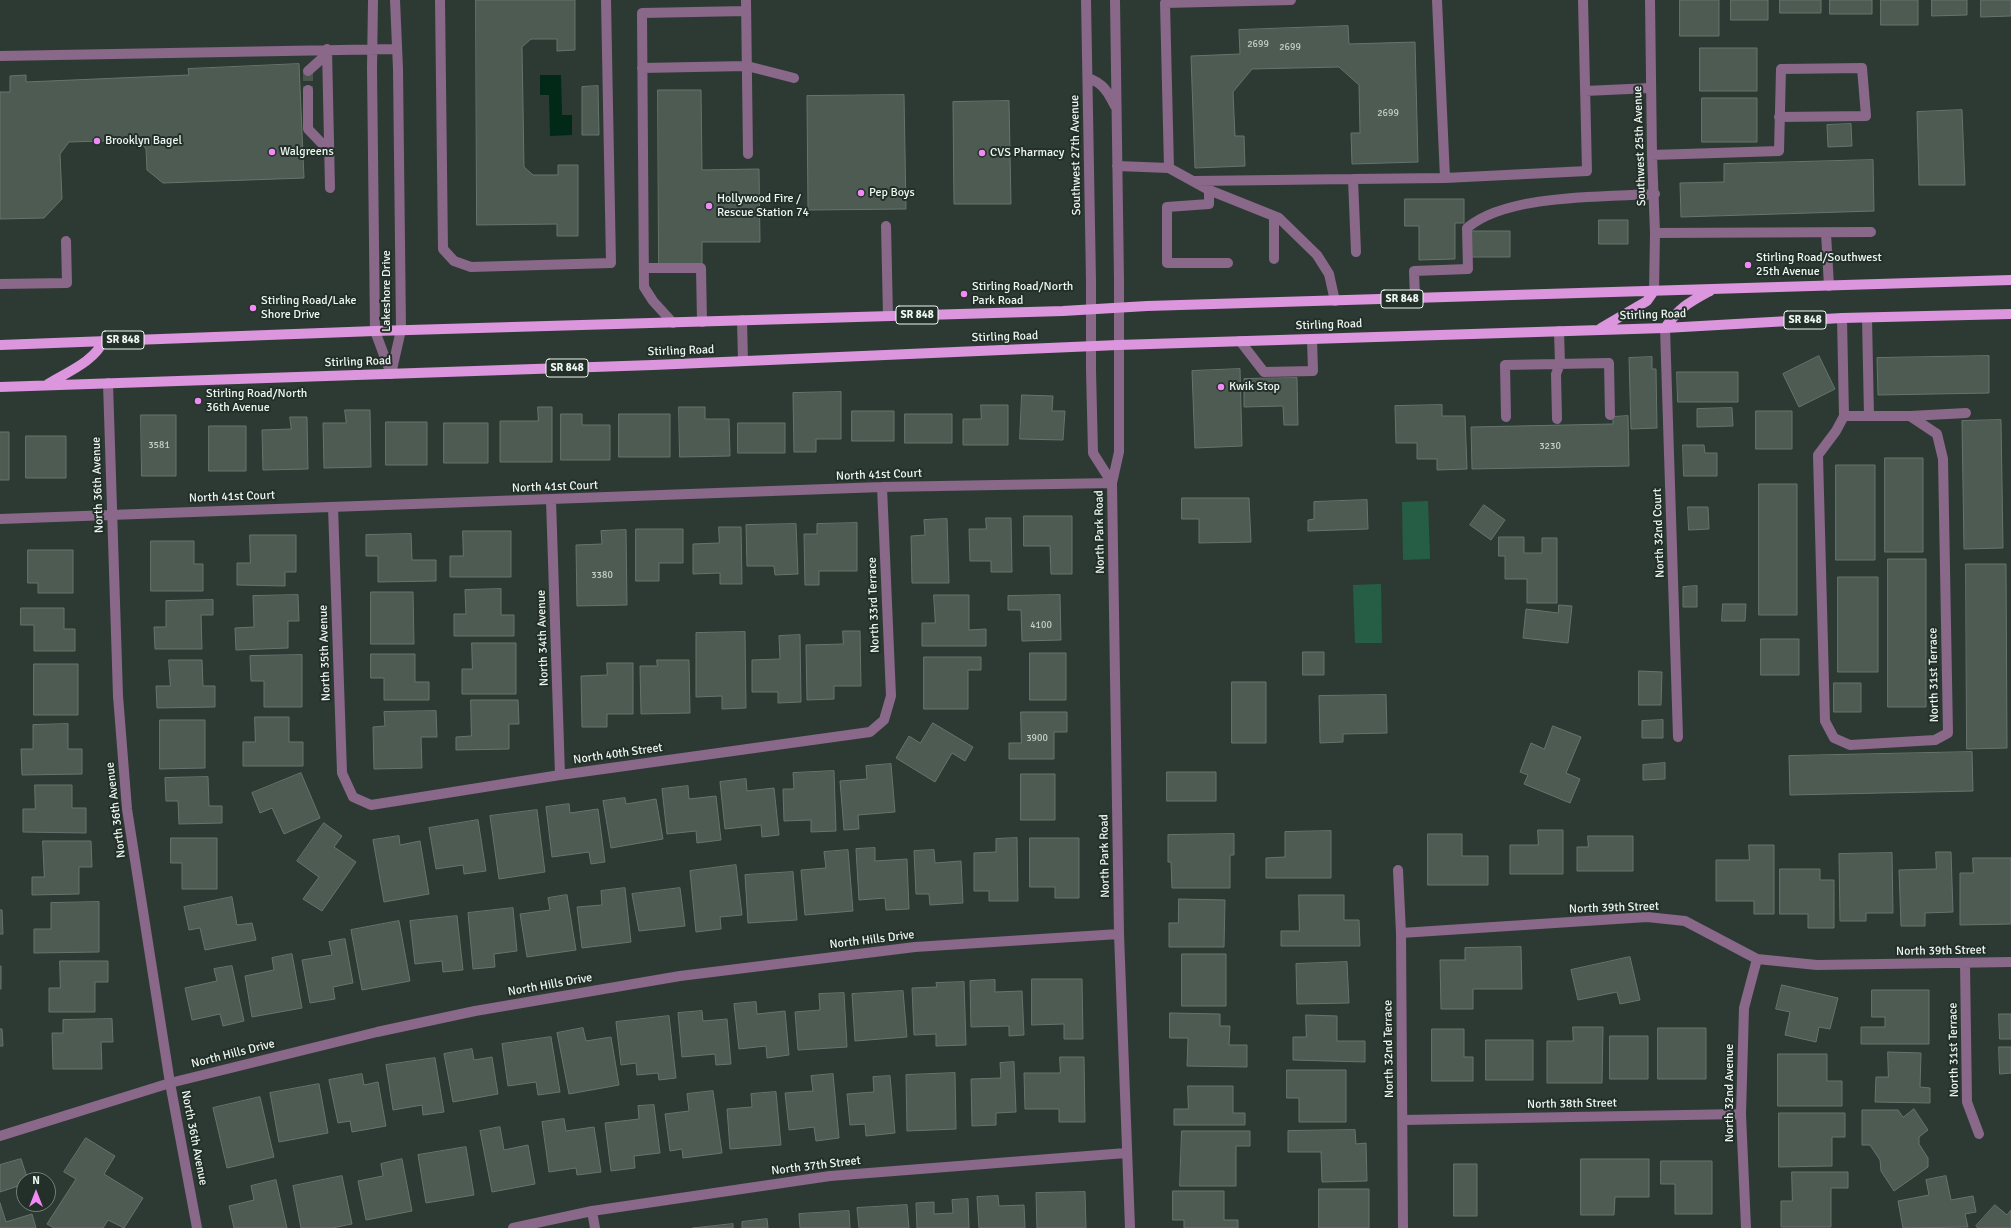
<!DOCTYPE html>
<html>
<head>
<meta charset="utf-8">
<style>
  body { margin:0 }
  #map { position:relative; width:2011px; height:1228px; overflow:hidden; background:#2d3a33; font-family:Signika,sans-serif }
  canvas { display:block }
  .north { position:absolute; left:16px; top:1172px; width:40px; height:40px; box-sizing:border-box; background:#232f29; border:1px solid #747f79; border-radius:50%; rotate:0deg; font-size:11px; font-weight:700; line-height:16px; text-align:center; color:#eef6f1 }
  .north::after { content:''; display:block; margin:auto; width:14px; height:18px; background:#f18af4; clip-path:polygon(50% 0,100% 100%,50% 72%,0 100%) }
</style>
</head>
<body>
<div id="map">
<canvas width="2011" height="1228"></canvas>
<div class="north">N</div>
</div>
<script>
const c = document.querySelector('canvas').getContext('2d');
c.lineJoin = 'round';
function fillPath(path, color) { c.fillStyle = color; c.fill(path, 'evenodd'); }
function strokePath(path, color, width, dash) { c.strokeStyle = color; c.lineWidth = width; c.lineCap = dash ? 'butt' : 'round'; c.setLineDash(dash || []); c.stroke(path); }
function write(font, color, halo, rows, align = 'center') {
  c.font = font + ' Signika,sans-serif'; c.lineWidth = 4; c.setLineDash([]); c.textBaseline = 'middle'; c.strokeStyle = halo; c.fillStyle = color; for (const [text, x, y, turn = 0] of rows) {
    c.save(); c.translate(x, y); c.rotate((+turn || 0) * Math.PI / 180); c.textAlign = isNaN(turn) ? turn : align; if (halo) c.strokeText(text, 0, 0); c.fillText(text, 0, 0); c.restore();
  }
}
fillPath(new Path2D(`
  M1428 501 1430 559 1403 560 1402 502Z
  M1381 584 1382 643H1355L1353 585Z`), '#265e45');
fillPath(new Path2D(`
  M540 75H561L562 115H572V135L550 136 549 95H540Z`), '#022818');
const building = new Path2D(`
  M476 0H575V50L557 51V39H531L522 47 524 167 533 175H558V165H578V236H557V224L477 225Z
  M1680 0H1719V36H1680Z
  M1731 0H1768V20H1731Z
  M1780 0H1821V13H1780Z
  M1830 0H1872V14H1830Z
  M1881 0H1918V25H1881Z
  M1932 0H1967V15L1932 16Z
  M1981 0H2011V16L1981 17Z
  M1348 26 1349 44 1415 42 1418 162 1352 164 1351 133H1360L1359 85 1339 67 1252 69 1233 92 1235 136H1244L1245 166 1195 168 1191 56 1240 54 1239 30Z
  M1700 48H1757V91H1700Z
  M299 64 304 178 163 183 147 170 146 149 139 140 69 142 60 154 62 199 44 218 0 219V92H10V76L26 75V82L189 75 188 69Z
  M598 86 599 135H582V87Z
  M658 90H701L702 170 759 169 760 242H702V264L659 265Z
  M904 95 906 209 808 210 807 96Z
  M1702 98H1757V142H1702Z
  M1009 101 1011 204H954L953 102Z
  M1962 110 1965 185H1919L1917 112Z
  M1851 124 1852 146 1828 147 1827 125Z
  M1873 160 1874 211 1681 217 1680 183 1724 182V164Z
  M1405 199H1464V223H1455V259L1419 260V226H1405Z
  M1599 220H1628V244H1599Z
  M1471 231H1510V257H1471Z
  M1819 356 1835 389 1799 407 1783 374Z
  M1989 356V393L1878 395 1877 358Z
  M1652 357V369H1656L1657 428 1631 429 1629 358Z
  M1240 369 1242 446 1195 448 1192 371Z
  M1677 372H1738V402H1678Z
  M1297 378 1298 425H1284L1283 406 1244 407V379Z
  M841 392V439H816V452H794L793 393Z
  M1022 395 1053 396 1052 411H1065L1063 440 1020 439Z
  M981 405H1008V445H963V419H981Z
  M1442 405V416H1465L1467 469 1437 470V459H1417V443H1396L1395 406Z
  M538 407H552V462H500V421H538Z
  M679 407H705V419H729L730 456 680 457Z
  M1732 408 1733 426 1697 427V409Z
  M345 410H370L371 467 324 468 323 423H346Z
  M852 411H894V441H852Z
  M1756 411H1792V449H1756Z
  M561 414H582V425H610V460H561Z
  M619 414H670V457H619Z
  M905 414H952V443H905Z
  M141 415H176V476H142Z
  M1628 416 1629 466 1472 469 1471 427 1613 424V417Z
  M290 417H307L308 469 263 470 262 430 291 429Z
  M2001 420 2003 548 1964 549 1962 421Z
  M386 422H427V465H386Z
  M444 423H488V463H444Z
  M738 423H785V453H738Z
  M209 426H246V471H209Z
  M0 432H9V480H0Z
  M26 436H66V478H26Z
  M1683 445H1704L1705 453H1717V476H1684Z
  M1885 458H1923V552H1885Z
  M1836 465H1875V560H1836Z
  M1759 484H1797V615H1759Z
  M1182 498H1249L1251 542 1199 543V519H1182Z
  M1367 500 1368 529 1308 531V520L1314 519V502Z
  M1484 505 1505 520 1491 540 1470 525Z
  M1688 507H1708L1709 529 1689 530Z
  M1024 516H1072V574H1051L1050 546H1024Z
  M986 518H1011L1012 572H991V561H970L969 529H986Z
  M947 519 949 583H912L911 536 925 535 924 520Z
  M857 523V571H819V585H805L804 534H817V524Z
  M796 524 798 574 775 575 774 566H747L746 525Z
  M719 527H741L742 584H720V573L693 574V544L719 543Z
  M636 529H683V563H659V581H636Z
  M626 530 627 605 577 606 576 545 602 544 601 531Z
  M463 531H511V577H450V556H463Z
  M411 534 412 560H436V581L378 582V556H366V535Z
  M250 535H296V572H285V586L237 585V563H250Z
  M1499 537H1524V553H1542V538H1557V603H1527V579H1505V556H1499Z
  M151 541H194V564H203V591H151Z
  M28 550H73V593H38V583H28Z
  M1888 559H1926V707H1888Z
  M1966 564H2006L2007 748 1967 749Z
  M1838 577H1878V672H1838Z
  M1697 586V607H1683V587Z
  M501 589V615H514V636H454V614H466L465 590Z
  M371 592H413L414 644H371Z
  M298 595 299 621H288V648L236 650 235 628 254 627 253 596Z
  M934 595H969V630L986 629V646H922V623H935Z
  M1060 595 1061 640 1022 641 1021 610H1008V596Z
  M213 600V615H201L202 649H155L154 627H166V601Z
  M1723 604H1746L1745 621H1722Z
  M1559 605 1572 606 1568 643 1523 638 1526 609 1558 613Z
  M21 608H64V629H75V651H34V625H21Z
  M843 631H860L861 686H834V699L807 700 806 645 843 644Z
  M745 632 746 708 722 709V696L696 697V633Z
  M800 635 801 702 778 703V692H752V660L780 659 779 636Z
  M1761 639H1799V675H1761Z
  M472 643H516V694H462V669H472Z
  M1303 652H1324V675H1303Z
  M1030 653H1066V700H1030Z
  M371 654H415V682H429V700H384V678H371Z
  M302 655V707H264V681H251L250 656Z
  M924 657H981V670H968V709H924Z
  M169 660H202L203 686H215V707L157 708 156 686H170Z
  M657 660H689L690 713 641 714 640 666H657Z
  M607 663H633V714H607V727H582L581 676 607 675Z
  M34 664H78V715H34Z
  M1639 671 1662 672 1661 705H1639Z
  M1232 682H1266V743H1232Z
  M1834 683H1861V712H1834Z
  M1386 695 1387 733 1343 734V742L1320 743 1319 696Z
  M471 700H518L519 724H509V749L456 750V737L471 736Z
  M436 711 437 737H421L422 768 374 769 373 727 385 726 384 712Z
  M1021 712H1067V732H1054V759H1009V743H1021Z
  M255 717H289V742H303V766H243V742H255Z
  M160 720H205V768L160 769Z
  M1663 720V738H1642V721Z
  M933 723 973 747 965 761 952 753 935 782 896 758 909 736 920 743Z
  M68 724V749H82V774L22 775 21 749H33V725Z
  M1553 726 1581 737 1566 773 1580 779 1570 803 1524 784 1528 775 1520 772 1531 743 1544 749Z
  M1972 752 1973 791 1790 795 1789 756Z
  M1665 763V779L1643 780V765Z
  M891 764 895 812 858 815 859 829 844 830 840 781 867 779 866 766Z
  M834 771 836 831 811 832V820L784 821 783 789H794L793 773Z
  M1167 772H1216V801H1167Z
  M301 773 320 818 284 834 272 808 260 813 252 793Z
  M1021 774H1055V820H1021Z
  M208 777 209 806H222V823L179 824 178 801H166L165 778Z
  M746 779 747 791 774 788 779 835 762 837 761 825 725 829 720 782Z
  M35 785H72V808H86V833L23 832V809H35Z
  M688 786 689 799 716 796 721 840 697 843 696 831 667 834 662 789Z
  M625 798 626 804 656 799 663 839 611 848 603 801Z
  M569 804 570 813 598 809 605 862 591 864 589 852 552 857 546 807Z
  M537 810 545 872 499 879 490 816Z
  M478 820 486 871 464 874 463 865 436 869 429 828Z
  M324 823 342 836 334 847 356 862 322 911 303 899 319 877 297 861Z
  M1538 830H1563V874H1510V845H1538Z
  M1331 831V878H1266V858L1285 857V832Z
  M1234 834V855H1230V888H1172L1171 862H1168V835Z
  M1428 834H1462V856H1488V885H1428Z
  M399 836 400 845 420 841 429 894 384 902 373 840Z
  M1588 836H1633V871H1577V847H1588Z
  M171 838H217V889H182V863H171Z
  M1017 838 1018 901H989V891H974V853L996 852V839Z
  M1030 838H1079V898H1055V887H1030Z
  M43 841H91L92 867H79V894L32 895V877H44Z
  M1749 845H1774V914H1754V901H1716V860H1749Z
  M875 848V861L907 859 909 909 886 910 885 898 859 900 856 849Z
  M848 850 853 911 805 915 801 870 826 868 824 852Z
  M934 850 935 863 961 861 963 903 930 905 929 894H916L914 851Z
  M1936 852H1951L1953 912 1925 913V926H1901L1899 870 1936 869Z
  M1892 853 1893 913H1866V921H1840L1839 854Z
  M1973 858H2011V924L1960 925V873H1973Z
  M736 865 742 915 720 917 721 929 696 932 690 871Z
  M1780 869H1820V880H1834V928H1808V914H1780Z
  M793 872 797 920 748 923 745 875Z
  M625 888 631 942 582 948 577 907 602 905 601 891Z
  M680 888 685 926 639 931 632 894Z
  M567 895 576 950 527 957 520 914 550 910 548 898Z
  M1299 895H1344V920H1359L1360 946H1281V931H1299Z
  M232 897 237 925 252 923 256 940 205 950 200 928 189 930 184 907Z
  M1179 899 1225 900 1224 947H1169V923H1178Z
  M99 902V952L34 953V929H51V903Z
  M513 908 517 951 494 954 495 967 473 969 468 913Z
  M0 910H2L3 934H0Z
  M457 916 463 970 443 972 442 961 415 964 410 921Z
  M399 921 410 981 362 990 351 930Z
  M345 939 353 983 333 987 335 999 310 1003 302 960 332 955 329 942Z
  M1521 947 1522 989H1473V1009H1441L1440 960H1465V948Z
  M292 954 302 1008 252 1017 245 976 274 970 272 958Z
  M1182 954H1226V1006H1182Z
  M1630 957 1640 1000 1620 1004 1617 992 1578 1000 1571 970Z
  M60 961H108V982H95V1012H49V988H60Z
  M1347 962 1349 1003 1297 1004 1296 964Z
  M0 966H1V989H0Z
  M232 966 244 1021 223 1026 220 1014 192 1020 185 988 217 981 214 969Z
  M1032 979H1082L1083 1039H1064V1024L1032 1025Z
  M995 980V992L1022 991 1024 1035 1009 1036V1026L971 1027 970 981Z
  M964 982 966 1045 936 1046V1034L914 1035 912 988 937 987 936 983Z
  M1782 985 1838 998 1830 1029 1819 1027 1816 1042 1785 1035 1790 1012 1776 1009Z
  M1872 990H1929V1044H1861V1027H1885V1017H1872Z
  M903 991 907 1037 855 1041 852 994Z
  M844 993 847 1047 798 1050 795 1012 820 1010 819 994Z
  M756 1002 757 1014 785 1011 789 1055 767 1058 766 1046 739 1049 734 1004Z
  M702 1011 703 1021 727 1019 731 1064 716 1065 715 1054 682 1057 678 1013Z
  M1170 1013 1220 1014V1026H1230L1229 1045H1247V1067L1187 1066 1188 1038H1170Z
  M1999 1014H2011V1039H2000Z
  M1306 1015 1337 1016V1041H1365V1062L1293 1060V1037H1306Z
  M669 1016 676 1078 659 1080 658 1073 637 1075 636 1063 621 1065 616 1022Z
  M112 1019 113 1042H101L102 1069H53L52 1033H63V1020Z
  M1573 1027H1603L1602 1083H1547V1041H1573Z
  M583 1028 586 1041 611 1037 619 1085 569 1094 557 1033Z
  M1658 1028H1706V1079H1658Z
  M0 1029H2L3 1046H0Z
  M1432 1029H1464V1057H1473V1081H1432Z
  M1610 1036H1648V1079H1610Z
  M551 1037 560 1092 538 1095 536 1082 508 1086 502 1044Z
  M1486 1040H1533V1080H1486Z
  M1999 1047H2011V1073L2000 1074Z
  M472 1049 474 1060 492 1057 498 1094 453 1102 444 1054Z
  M1888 1052 1921 1053 1920 1087 1930 1088V1103L1875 1102 1876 1077H1888Z
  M1778 1054H1827V1081H1842V1106H1778Z
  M1060 1057H1084L1085 1122H1059V1109H1025L1024 1073H1060Z
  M435 1058 444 1112 423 1115 422 1105 393 1110 386 1065Z
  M1014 1062 1016 1112 996 1113V1125L972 1126 971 1079 1001 1078 1000 1063Z
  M1287 1070H1346V1122H1299V1098H1287Z
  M955 1073 956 1129 907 1131 906 1075Z
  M362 1074 364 1085 378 1082 386 1126 352 1132 350 1121 338 1123 329 1080Z
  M833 1074 839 1138 816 1141 814 1127 789 1130 785 1093 813 1091 811 1076Z
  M890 1076 895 1133 866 1136 865 1124 850 1125 847 1094 874 1092 873 1077Z
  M319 1084 328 1133 279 1142 270 1093Z
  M1188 1086H1233V1113H1245V1125H1174V1109H1188Z
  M713 1091 722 1153 683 1158 682 1149 670 1151 665 1114 689 1111 687 1094Z
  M776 1092 781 1145 730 1149 727 1109 752 1107 751 1094Z
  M260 1097 274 1157 227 1168 213 1108Z
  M654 1105 660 1153 634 1156 635 1168 611 1171 605 1123 639 1119 638 1106Z
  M1914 1109 1928 1130 1919 1137V1144L1928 1158V1167L1894 1191 1881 1171 1880 1160 1870 1145H1862V1110H1898L1903 1117Z
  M1779 1113H1845V1137H1832V1166L1779 1167Z
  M564 1119 566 1131 594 1127 601 1172 577 1175 576 1168 549 1172 542 1122Z
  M500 1127 504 1150 528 1145 535 1184 492 1192 480 1131Z
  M1355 1130 1356 1144 1366 1143 1367 1181 1322 1182 1321 1152H1288V1131Z
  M1182 1131H1250V1146H1236V1186H1180Z
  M86 1138 115 1156 104 1174 143 1198 124 1228 108 1220 103 1228H54L47 1224 76 1179 64 1172Z
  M466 1147 474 1195 426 1203 418 1155Z
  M21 1159 28 1180H24V1184L0 1192V1165Z
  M402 1159 412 1211 366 1220 358 1181 383 1176 381 1164Z
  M1581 1159H1649V1197H1615L1614 1215H1581Z
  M1661 1161H1712V1214H1675V1184H1661Z
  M1454 1164H1477V1216H1454Z
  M1792 1172H1848V1188H1831V1227H1781V1201H1792Z
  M342 1176 352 1224 332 1228H301L293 1186Z
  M1946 1176 1951 1200 1973 1196 1976 1212 1965 1214 1968 1227 1903 1228 1898 1201 1929 1195 1926 1180Z
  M276 1180 287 1228H234L229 1206 254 1200 251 1186Z
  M1319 1189H1369V1228H1319Z
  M1173 1191H1224V1220H1238V1228H1184V1220H1173Z
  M1085 1192 1086 1228H1037L1036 1193Z
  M998 1196 999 1206 1024 1205 1025 1228H979L977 1197Z
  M968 1199 969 1228H917L916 1203 934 1202V1214L953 1213 952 1200Z
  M0 1203 6 1222 32 1214 36 1228H0Z
  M907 1205 909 1228H859L857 1208Z
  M1995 1205 2007 1215 2011 1210V1228H1978L1976 1226Z
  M849 1211 850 1228H800L799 1214Z
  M767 1219 768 1228H742V1222Z
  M733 1224V1228H693Z`);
fillPath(building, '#4d5b53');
strokePath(building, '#66746d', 1);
strokePath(new Path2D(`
  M308 71V90`), '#4a5650', 10, [10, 5]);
strokePath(new Path2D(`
  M373 0 372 68 375 331 391 374
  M440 0 443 249 454 261 471 267 611 263 606 0
  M746 0 748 154
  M1086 0 1091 280V370L1093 453 1112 483
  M1115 0 1119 279V452L1112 483 1119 934 1130 1228
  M1291 0 1165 3 1169 168 1209 190 1279 218 1317 255 1329 274 1335 301
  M1437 0 1445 178 1587 171 1583 0
  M1650 0 1652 155 1655 233 1654 291
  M327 49 330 188
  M0 56 397 49
  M642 68 747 66 794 78
  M308 71 327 54
  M1088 78C1103 83 1108 92 1115 106
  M308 90V129L330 152
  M1585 91 1651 88
  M1652 155 1779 151 1781 69 1862 68 1866 116 1779 117
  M1117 166 1169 168
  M1195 181 1353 179
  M1209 190V204L1167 207V263H1228
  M1274 216V259
  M886 226 888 316
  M1655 233 1871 232
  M1826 233 1829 286
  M1356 252 1353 179 1445 178
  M644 268H701L702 322
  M0 284 67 283 66 241
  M1415 298 1414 271 1468 269 1467 228C1506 194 1603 197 1655 194
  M1842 318 1844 416 1836 431 1818 455 1825 721 1834 738 1850 745 1935 740 1948 733 1943 459 1937 434 1910 416H1844
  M1867 318 1869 416
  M742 320 743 361
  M673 323 653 301 644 287 642 13 746 11
  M1665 328 1678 737
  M1240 341 1264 372 1313 371 1312 339
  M391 374 401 330 398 69 395 0
  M108 383 118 696 127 809 170 1083 197 1228
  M1910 416 1966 413
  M1506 417 1505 365 1609 363 1610 415
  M1557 419 1556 374 1560 364 1559 331
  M551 500 560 775
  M333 507 342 773 353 797 371 805 560 775 870 732 884 720 891 696 882 487
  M0 519 882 487 1112 483
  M1398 870 1401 933 1403 1228
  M1401 933 1647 917 1685 921 1757 959 1817 965 2011 962
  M1965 964 1967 1102 1979 1134
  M1403 1120 1741 1114
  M0 1136 170 1083 377 1032 475 1011 680 976 915 947 1119 934
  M592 1211 595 1228
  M513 1228 592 1211 830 1176 1126 1153
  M1746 1228 1741 1114 1744 1008 1757 959`), '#89688a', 10);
strokePath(new Path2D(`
  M1601 328 1647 301 1654 291
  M1665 328C1680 307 1688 303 1710 291
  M0 345 375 331 1063 311 1147 306 2011 280
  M48 384C67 372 94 362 104 340
  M0 387 653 365 1118 345 1665 328 1842 318 2011 314`), '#db96dd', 10);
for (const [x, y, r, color] of [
  [97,141,4,"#f18af4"],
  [272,152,4,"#f18af4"],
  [982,153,4,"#f18af4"],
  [861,193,4,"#f18af4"],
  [709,206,4,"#f18af4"],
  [1748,265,4,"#f18af4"],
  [964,294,4,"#f18af4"],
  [253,308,4,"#f18af4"],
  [1221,387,4,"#f18af4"],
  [198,401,4,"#f18af4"]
]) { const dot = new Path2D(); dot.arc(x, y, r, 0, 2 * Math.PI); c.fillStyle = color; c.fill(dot); strokePath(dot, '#232f29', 1.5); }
write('10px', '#c6cfca', null, [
  ["2699",1258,44],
  ["2699",1290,47],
  ["2699",1388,113],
  ["3581",159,445],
  ["3230",1550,446],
  ["3380",602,575],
  ["4100",1041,625],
  ["3900",1037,738]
]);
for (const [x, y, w] of [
  [1402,299,42],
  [917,315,42],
  [1805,320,42],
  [123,340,42],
  [567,368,42]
]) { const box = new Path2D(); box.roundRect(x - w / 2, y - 9, w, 18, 3); c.fillStyle = '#232f29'; c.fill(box); strokePath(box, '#eef6f1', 1); }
write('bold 11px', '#eef6f1', null, [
  ["SR 848",1402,299],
  ["SR 848",917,315],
  ["SR 848",1805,320],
  ["SR 848",123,340],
  ["SR 848",567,368]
]);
write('12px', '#eef6f1', '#232f29', [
  ["Brooklyn Bagel",105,141],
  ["Walgreens",280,152],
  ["CVS Pharmacy",990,153],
  ["Pep Boys",869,193],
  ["Hollywood Fire /",717,199],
  ["Rescue Station 74",717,213],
  ["Stirling Road/Southwest",1756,258],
  ["25th Avenue",1756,272],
  ["Stirling Road/North",972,287],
  ["Park Road",972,301],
  ["Stirling Road/Lake",261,301],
  ["Shore Drive",261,315],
  ["Kwik Stop",1229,387],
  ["Stirling Road/North",206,394],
  ["36th Avenue",206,408]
], 'left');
write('12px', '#eef6f1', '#232f29', [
  ["Southwest 25th Avenue",1640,146,-92],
  ["Southwest 27th Avenue",1076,155,-91],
  ["Lakeshore Drive",387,291,-90],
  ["Stirling Road",1653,315,-2],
  ["Stirling Road",1329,325,-2],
  ["Stirling Road",1005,337,-2],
  ["Stirling Road",681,351,-2],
  ["Stirling Road",358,362,-2],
  ["North 41st Court",879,475,-2],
  ["North 36th Avenue",98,485,-92],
  ["North 41st Court",555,487,-2],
  ["North 41st Court",232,497,-2],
  ["North Park Road",1100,532,-91],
  ["North 32nd Court",1659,533,-92],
  ["North 33rd Terrace",874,605,-92],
  ["North 34th Avenue",543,638,-92],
  ["North 35th Avenue",325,653,-92],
  ["North 31st Terrace",1934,675,-91],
  ["North 40th Street",618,754,-8],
  ["North 36th Avenue",116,810,-97],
  ["North Park Road",1105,856,-91],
  ["North 39th Street",1614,908,-2],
  ["North Hills Drive",872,940,-7],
  ["North 39th Street",1941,951,-1],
  ["North Hills Drive",550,985,-10],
  ["North 32nd Terrace",1389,1049,-91],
  ["North 31st Terrace",1954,1050,-91],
  ["North Hills Drive",233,1054,-14],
  ["North 32nd Avenue",1730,1093,-90],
  ["North 38th Street",1572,1104,-1],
  ["North 36th Avenue",194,1138,79],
  ["North 37th Street",816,1166,-7]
]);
</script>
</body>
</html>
